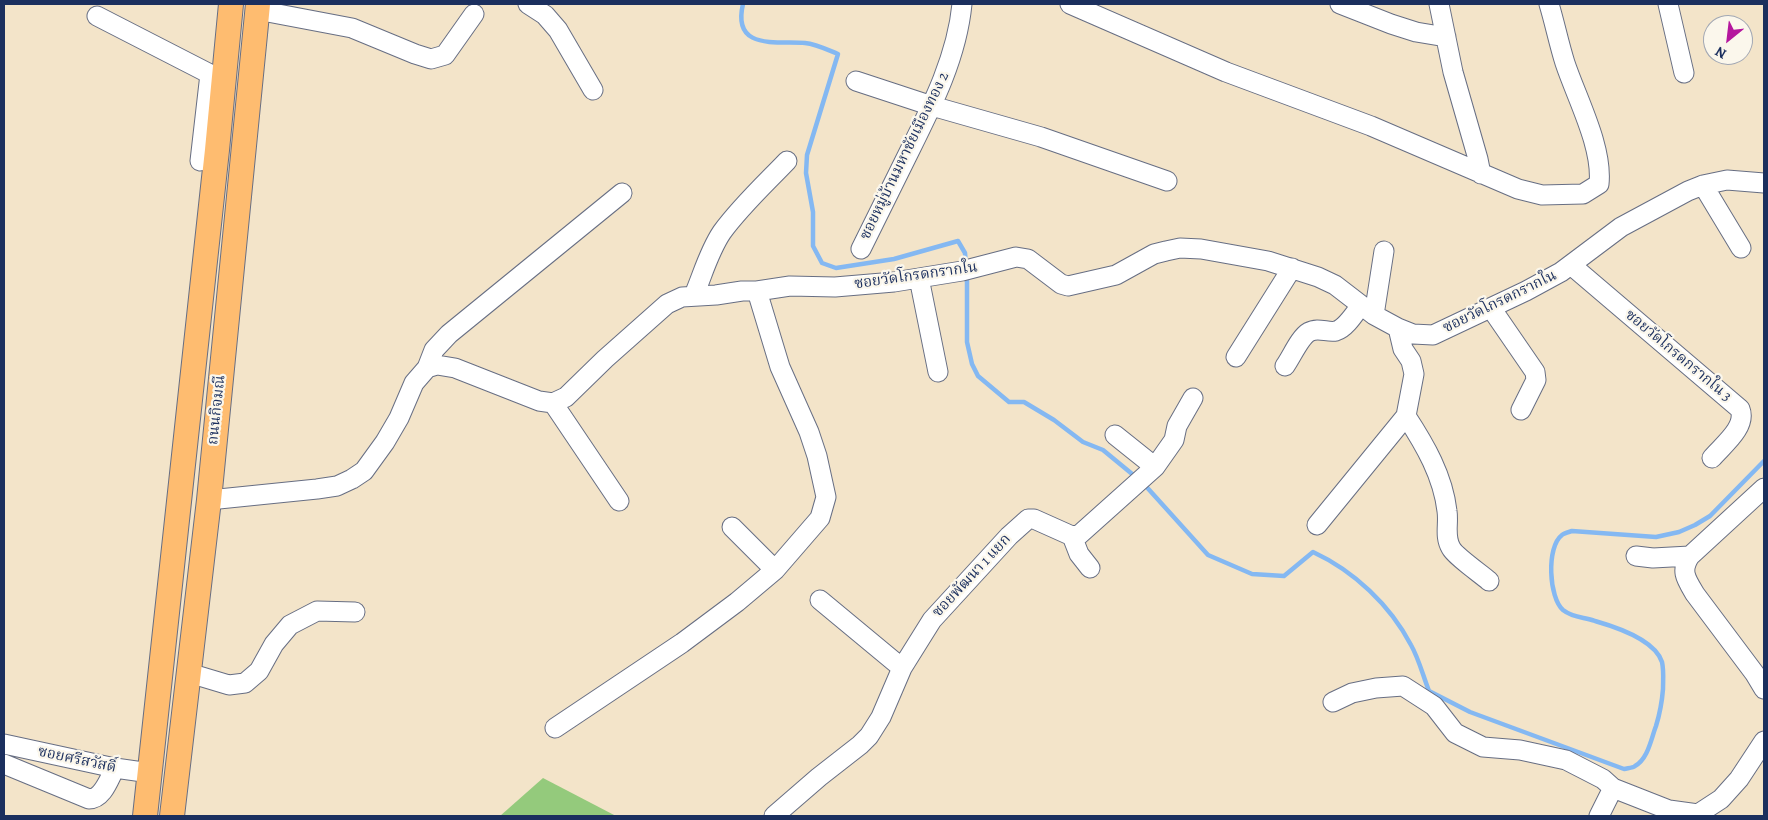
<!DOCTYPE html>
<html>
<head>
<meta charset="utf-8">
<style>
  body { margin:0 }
  #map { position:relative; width:1768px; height:820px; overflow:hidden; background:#f3e4c9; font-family:Alegreya,serif }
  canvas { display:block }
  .frame { position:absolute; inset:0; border:5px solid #1b2f5e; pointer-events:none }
  .north { position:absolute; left:1703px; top:15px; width:50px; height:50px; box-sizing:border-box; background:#fbf7ec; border:1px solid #a1a7b3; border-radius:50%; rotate:209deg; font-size:14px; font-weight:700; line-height:20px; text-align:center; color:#1b2f5e }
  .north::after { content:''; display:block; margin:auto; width:18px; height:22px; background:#b5179e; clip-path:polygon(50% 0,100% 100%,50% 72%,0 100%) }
</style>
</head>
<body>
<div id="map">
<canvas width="1768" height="820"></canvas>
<div class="frame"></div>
<div class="north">N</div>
</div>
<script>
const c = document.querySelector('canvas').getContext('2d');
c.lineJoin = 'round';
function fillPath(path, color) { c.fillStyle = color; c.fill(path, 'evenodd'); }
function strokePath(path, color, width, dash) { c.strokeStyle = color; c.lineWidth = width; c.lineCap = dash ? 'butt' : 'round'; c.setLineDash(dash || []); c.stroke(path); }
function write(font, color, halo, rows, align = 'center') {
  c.font = font + ' Alegreya,"Noto Serif Thai",serif'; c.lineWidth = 4.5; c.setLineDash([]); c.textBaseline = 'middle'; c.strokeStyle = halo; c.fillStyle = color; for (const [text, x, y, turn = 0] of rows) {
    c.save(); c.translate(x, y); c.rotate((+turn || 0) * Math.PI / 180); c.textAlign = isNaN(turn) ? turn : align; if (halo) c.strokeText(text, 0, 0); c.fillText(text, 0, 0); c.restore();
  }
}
fillPath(new Path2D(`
  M543 778 616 816H500Z`), '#94ca7c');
strokePath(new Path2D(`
  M743 4C732 50 775 41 805 43 816 44 828 50 838 54L807 155 806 173 813 212V246L822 263 836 268 894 259 958 241 965 253 966 266
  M967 273V342L972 364 978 376 1009 402H1024L1054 420 1083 442 1103 450 1137 478
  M1143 483 1208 555 1252 574 1284 576 1313 552C1354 571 1390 605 1411 645 1419 659 1423 676 1429 691L1470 712 1624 769C1628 768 1633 768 1635 766 1648 759 1651 739 1656 726 1660 713 1662 702 1663 689 1663 680 1664 671 1662 662 1655 640 1616 627 1595 621 1584 617 1573 618 1563 610 1549 598 1546 547 1562 535 1564 533 1569 532 1572 531L1656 537 1679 532 1695 525 1710 516 1764 461`), '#84b8f2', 4.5);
const minor = new Path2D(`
  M528 4 545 15 558 30 593 90
  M1070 4 1226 72 1371 126 1518 189 1542 195 1583 194 1599 184C1603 147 1577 99 1565 63 1559 44 1555 24 1549 4
  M1340 4 1391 24 1416 32 1446 37
  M1439 4 1453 72 1478 159 1481 174
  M1668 4 1684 73
  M257 10 352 28 415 54 431 59 445 55 474 14
  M97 16 210 74 224 77
  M856 81 932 106 1041 137 1167 181
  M200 161 210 74
  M1703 185 1741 248
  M861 249C877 216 894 183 910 150 933 104 957 56 962 4
  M1571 265 1740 409C1747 427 1723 445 1712 458
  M919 278 938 372
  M694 295C703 274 709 251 722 232 741 206 765 184 787 161
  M1491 308 1535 372 1536 380 1521 410
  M1374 315 1384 251
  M1236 357 1292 268
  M1285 366C1292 356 1300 337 1309 332 1318 327 1328 333 1336 331 1346 328 1355 313 1361 305
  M427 368 437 365 455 368 539 401 553 403 566 397 605 359 667 304 682 297 716 295 742 291H757L790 286 835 287 894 282 962 271 1016 257 1028 259 1061 284 1068 286 1116 275 1154 254 1166 251 1180 248 1201 249 1268 261 1318 277 1335 285 1374 315 1398 328 1413 334 1433 335 1526 291 1561 272 1621 227 1688 191 1703 185 1727 180 1764 183
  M553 403 619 501
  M1406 416C1425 445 1443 476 1447 511 1449 524 1444 536 1451 548 1455 556 1481 574 1489 581
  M1115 435 1155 467
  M1764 488 1690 556C1680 571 1686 579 1695 594L1755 674 1764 689
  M209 500 317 489 337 486 352 479 364 471 385 442 399 418 414 383 427 368 434 350 449 334 622 193
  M1317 525 1406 416 1414 374 1411 361 1403 349 1398 328
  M732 527 775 570
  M1072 536 1079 554 1090 568
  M1636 556 1653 558 1690 556
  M820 600 902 668
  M189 673 229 685 245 683 259 671 274 644 290 625 317 611 355 612
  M1333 702 1352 693 1376 688 1403 686 1434 706 1455 733 1483 747 1520 750 1566 760 1603 779 1613 788 1669 810 1698 814 1721 799 1739 779 1764 741
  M555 728 682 643 737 602 775 570 820 518 826 497 817 456 809 432 780 367 757 291
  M4 744 115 768 150 773
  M4 764 89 799C103 799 109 779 115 768
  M774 816 819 777 860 745 869 736 881 717 902 668 932 620 1009 536 1028 519H1034L1072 536 1079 535 1155 467 1174 440 1177 426 1193 398
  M1599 816 1613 788`);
const major = new Path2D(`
  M145 816 217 150 231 4
  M172 816 209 500 258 4`);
strokePath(minor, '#676e83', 21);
strokePath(major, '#676e83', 26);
strokePath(minor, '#fff', 19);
strokePath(major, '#febc70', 24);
write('15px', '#1b2f5e', '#fbf7ec', [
  ["ซอยหมู่บ้านมหาชัยเมืองทอง 2",905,156,-64],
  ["ซอยวัดโกรดกรากใน",916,276,-8],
  ["ซอยวัดโกรดกรากใน",1500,302,-26],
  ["ซอยวัดโกรดกรากใน 3",1678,356,40],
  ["ถนนกิจมณี",217,410,-84],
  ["ซอยพัฒนา 1 แยก",972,576,-47],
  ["ซอยศรีสวัสดิ์",77,760,12]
]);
</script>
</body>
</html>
